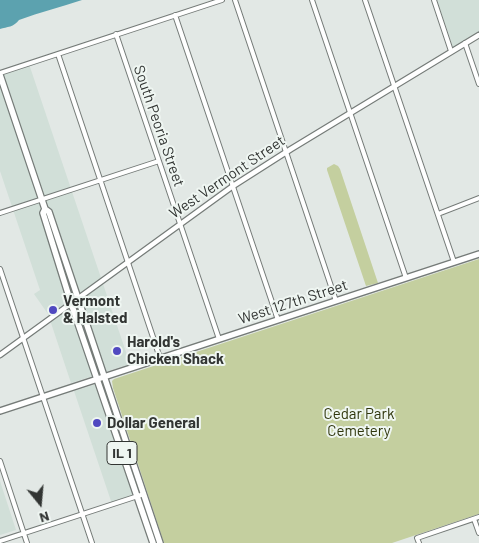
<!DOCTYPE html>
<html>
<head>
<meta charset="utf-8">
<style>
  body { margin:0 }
  #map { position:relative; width:479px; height:543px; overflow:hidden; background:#e2e8e5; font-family:Barlow,sans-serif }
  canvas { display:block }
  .north { position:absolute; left:15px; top:478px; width:50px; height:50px; -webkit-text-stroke:4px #eff6f2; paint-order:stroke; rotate:163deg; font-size:14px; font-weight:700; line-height:20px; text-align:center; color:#323533 }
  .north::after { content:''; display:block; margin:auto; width:18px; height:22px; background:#323533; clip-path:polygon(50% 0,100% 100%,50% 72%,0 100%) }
</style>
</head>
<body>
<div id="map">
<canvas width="479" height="543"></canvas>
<div class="north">N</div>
</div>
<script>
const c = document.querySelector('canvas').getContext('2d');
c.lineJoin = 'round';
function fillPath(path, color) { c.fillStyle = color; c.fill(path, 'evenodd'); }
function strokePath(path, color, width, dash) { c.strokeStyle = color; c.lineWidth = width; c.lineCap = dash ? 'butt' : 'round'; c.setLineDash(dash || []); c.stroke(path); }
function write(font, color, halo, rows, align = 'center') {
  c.font = font + ' Barlow,sans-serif'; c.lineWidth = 4; c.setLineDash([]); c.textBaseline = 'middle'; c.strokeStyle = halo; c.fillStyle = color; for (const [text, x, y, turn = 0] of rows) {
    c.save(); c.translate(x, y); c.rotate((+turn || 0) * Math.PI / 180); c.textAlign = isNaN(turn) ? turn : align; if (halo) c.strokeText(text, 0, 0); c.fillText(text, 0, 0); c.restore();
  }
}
fillPath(new Path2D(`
  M437 0H479V35L454 50Z
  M29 64 130 364 71 383 48 314 34 294 40 290 0 171V74Z
  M97 384 134 497 112 504 74 391Z
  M0 481 16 530 0 535Z`), '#d1dfd8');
fillPath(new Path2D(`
  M334 164 338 166 340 169 378 283 366 286 327 170V168Z
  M479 259V514L392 543H164L113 388 112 381 114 379Z`), '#c4cf9f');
fillPath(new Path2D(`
  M0 0H82C61 7 40 12 19 20 14 27 7 27 0 29Z`), '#5ca2af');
const minor = new Path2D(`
  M235 0 336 301
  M312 0 406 278
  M365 0 454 262
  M434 0 451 51
  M175 15 278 320
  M116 34 219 339
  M465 43 479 84
  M58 54 160 358
  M0 73 222 0
  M0 213 159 161
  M438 214 479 198
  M0 269 92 543
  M0 461 27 543
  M474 519 479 533
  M0 541 144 494
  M419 543 417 538 479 517`);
const tertiary = new Path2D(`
  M0 355 233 186 291 149 479 35`);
const secondary = new Path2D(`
  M0 411 479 254`);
const primary = new Path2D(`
  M0 75 45 209 43 213 71 303 153 543
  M45 209 49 212 160 543`);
strokePath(minor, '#757b78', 6);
strokePath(tertiary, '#757b78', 7);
strokePath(secondary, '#757b78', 8);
strokePath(primary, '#757b78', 8);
strokePath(minor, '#fff', 4);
strokePath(tertiary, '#fff', 4.5);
strokePath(secondary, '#fff', 5);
strokePath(primary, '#fff', 5.5);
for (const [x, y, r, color] of [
  [53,310,5,"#5049c0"],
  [117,351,5,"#5049c0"],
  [97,423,5,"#5049c0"]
]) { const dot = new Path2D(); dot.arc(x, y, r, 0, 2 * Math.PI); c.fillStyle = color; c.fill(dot); strokePath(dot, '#eff6f2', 2); }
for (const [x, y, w] of [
  [122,453,30]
]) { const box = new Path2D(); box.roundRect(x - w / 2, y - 11.5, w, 23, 4); c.fillStyle = '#eff6f2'; c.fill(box); strokePath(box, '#323533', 1); }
write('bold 14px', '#323533', null, [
  ["IL 1",122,453]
]);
write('15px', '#323533', '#eff6f2', [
  ["South Peoria Street",159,126,71],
  ["West Vermont Street",227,177,-34],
  ["West 127th Street",293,302,-18]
]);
write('bold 15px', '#323533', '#eff6f2', [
  ["Vermont",63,301],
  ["& Halsted",63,318],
  ["Harold's",127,342],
  ["Chicken Shack",127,359],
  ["Dollar General",107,423]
], 'left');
write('15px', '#2f360c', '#eff6f2', [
  ["Cedar Park",359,414],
  ["Cemetery",359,431]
]);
</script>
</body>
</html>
